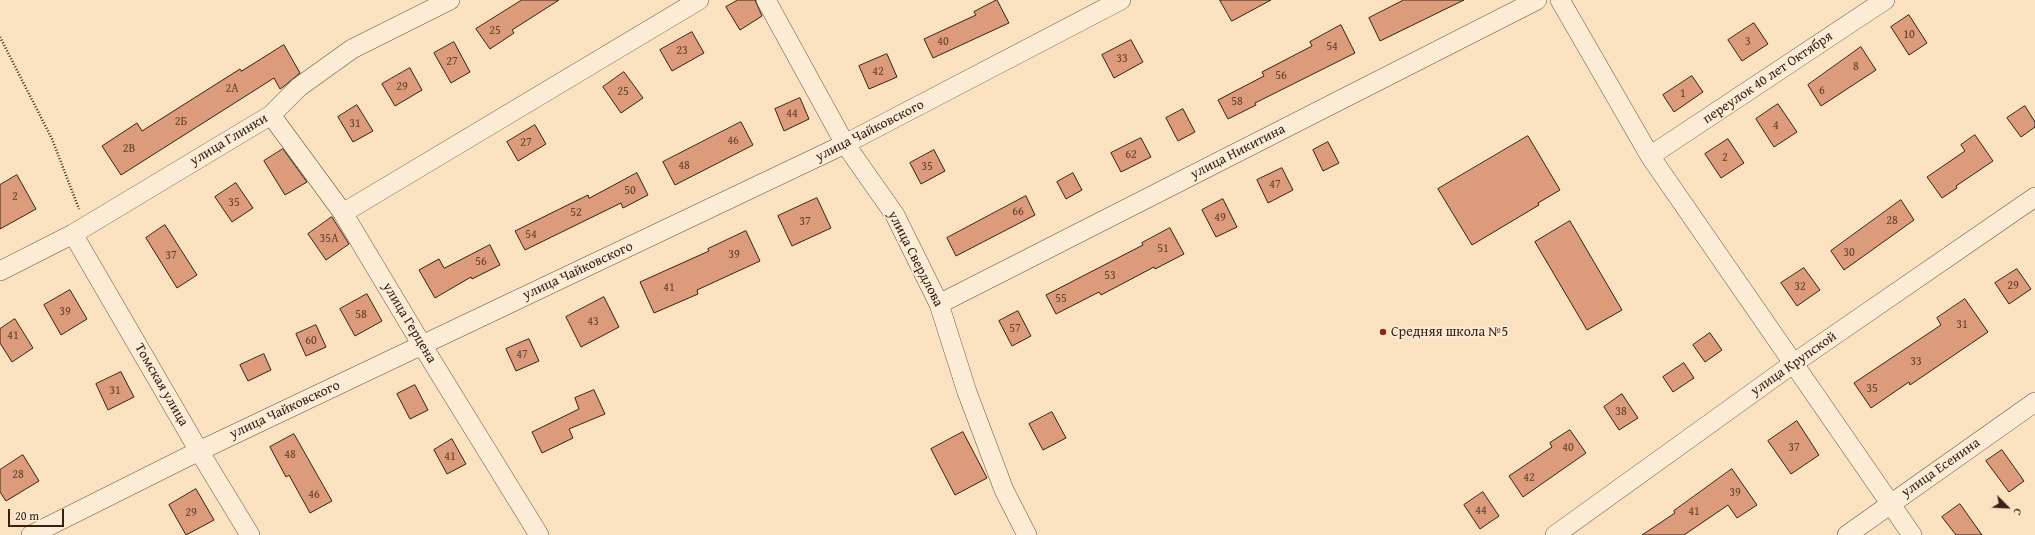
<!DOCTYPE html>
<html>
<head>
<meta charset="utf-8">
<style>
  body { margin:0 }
  #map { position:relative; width:2035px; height:535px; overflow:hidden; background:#fae2c0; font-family:"Gentium Book Plus",serif }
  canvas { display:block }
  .north { position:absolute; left:1987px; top:487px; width:40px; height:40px; -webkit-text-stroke:3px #fcecd6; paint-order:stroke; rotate:114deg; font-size:11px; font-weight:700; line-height:16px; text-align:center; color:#382014 }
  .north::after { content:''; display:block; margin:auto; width:14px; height:18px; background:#382014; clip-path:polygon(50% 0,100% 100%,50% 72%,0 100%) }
  .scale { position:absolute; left:8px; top:509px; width:56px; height:18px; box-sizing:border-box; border:2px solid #382014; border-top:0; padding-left:5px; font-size:12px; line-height:14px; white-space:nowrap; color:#382014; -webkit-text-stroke:3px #fcecd6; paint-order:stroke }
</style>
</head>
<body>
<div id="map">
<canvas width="2035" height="535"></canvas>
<div class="north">С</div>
<div class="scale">20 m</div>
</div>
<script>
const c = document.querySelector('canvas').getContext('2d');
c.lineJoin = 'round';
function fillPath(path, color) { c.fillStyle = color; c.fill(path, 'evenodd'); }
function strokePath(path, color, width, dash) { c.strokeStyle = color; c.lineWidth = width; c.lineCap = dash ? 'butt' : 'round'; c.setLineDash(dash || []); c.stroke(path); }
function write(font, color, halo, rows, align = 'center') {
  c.font = font + ' "Gentium Book Plus",serif'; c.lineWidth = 3.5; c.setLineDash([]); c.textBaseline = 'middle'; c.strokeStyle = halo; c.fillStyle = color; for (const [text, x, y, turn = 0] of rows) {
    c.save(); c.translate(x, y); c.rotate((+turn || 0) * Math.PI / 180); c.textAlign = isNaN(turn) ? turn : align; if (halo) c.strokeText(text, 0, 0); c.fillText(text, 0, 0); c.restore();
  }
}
const building = new Path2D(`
  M522 0H559L512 30 514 33 490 49 476 29Z
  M738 0H755L762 16 740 30 726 7Z
  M997 0 1009 23 933 58 924 39 976 15 974 12Z
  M1220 0H1271L1232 21Z
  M1404 0H1464L1380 41 1369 18Z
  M1909 15 1927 43 1909 55 1891 27Z
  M1754 23 1768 44 1742 61 1728 40Z
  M1341 25 1355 53 1255 103 1256 105 1228 119 1218 100 1264 76 1262 72 1312 46 1310 42Z
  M692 32 704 53 672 71 660 50Z
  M1131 40 1143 62 1114 78 1102 55Z
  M454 42 470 72 451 83 434 53Z
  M284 45 300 73 283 87 280 89 274 78 121 175 102 146 137 123 142 131 240 69 241 71Z
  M1861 47 1876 70 1821 106 1808 85Z
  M887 54 897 77 869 89 859 66Z
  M410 68 422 90 395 106 382 84Z
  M624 72 643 98 621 113 603 87Z
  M1692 76 1703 92 1674 112 1663 95Z
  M800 98 809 119 784 131 775 109Z
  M1778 104 1797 132 1774 147 1756 119Z
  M357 105 373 131 353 142 338 117Z
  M2025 106 2035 122V127L2021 137 2007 118Z
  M1183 109 1195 132 1178 141 1166 118Z
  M741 122 753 145 675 185 663 162Z
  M535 125 546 144 518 161 507 142Z
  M1975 135 1993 161 1956 186 1957 188 1942 198 1927 177 1965 151 1961 145Z
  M1528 136 1560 190 1538 203 1539 205 1472 245 1438 189Z
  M1141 138 1151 157 1121 172 1111 153Z
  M1728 139 1744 163 1721 178 1705 154Z
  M1328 142 1339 163 1323 171 1313 150Z
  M283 149 307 182 285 195 264 161Z
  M934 150 945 171 921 184 910 163Z
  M1282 168 1293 190 1268 203 1257 180Z
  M637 173 648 195 623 208 621 203 525 250 515 231 588 195 589 198Z
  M1073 173 1082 190 1066 199 1057 182Z
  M17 175 36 209 0 229V185Z
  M236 183 253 208 232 222 215 197Z
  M1026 196 1035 215 956 256 947 238Z
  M817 198 831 228 792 246 778 216Z
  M1223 199 1237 227 1216 237 1202 210Z
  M1901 200 1914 220 1844 270 1831 251Z
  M332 217 349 244 326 260 308 234Z
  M1570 221 1622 310 1587 330 1535 242Z
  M165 225 197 275 177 288 146 238Z
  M1170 228 1184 254 1155 269 1154 267 1101 295 1099 292 1056 314 1046 295 1143 245 1142 243Z
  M746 231 760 261 697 290 698 294 654 313 640 282 709 251 708 249Z
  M490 245 500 265 472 279 471 277 435 298 419 270 439 259 444 268Z
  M1804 268 1820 290 1797 306 1781 283Z
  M2017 269 2031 289 2009 304 1995 283Z
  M70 290 87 319 61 335 44 305Z
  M367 294 382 321 355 336 340 309Z
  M604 297 619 327 581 347 566 317Z
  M1965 299 1988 332 1910 385 1909 382 1871 408 1854 383 1941 325 1937 318Z
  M1018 311 1031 336 1012 346 999 321Z
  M15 319 33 348 12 362 0 343V329Z
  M316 325 326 347 306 356 296 334Z
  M1710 333 1722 350 1705 362 1693 345Z
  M529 339 539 361 516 371 506 349Z
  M264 354 271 370 248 381 240 365Z
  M1684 363 1694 378 1673 392 1663 377Z
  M121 372 134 397 108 410 96 384Z
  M415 385 428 410 410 419 397 394Z
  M594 390 605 414 569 429 573 438 542 453 532 432 579 409 575 398Z
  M1622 394 1638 418 1619 430 1604 407Z
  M1052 412 1066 438 1043 450 1029 424Z
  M1797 421 1819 455 1791 474 1768 441Z
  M1570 430 1586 453 1523 497 1509 476 1552 447 1550 443Z
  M963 432 987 478 955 495 931 449Z
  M294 434 332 501 310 513 289 475 286 477 270 447Z
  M452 439 466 464 447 474 434 450Z
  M2002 450 2024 481 2009 492 1986 461Z
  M23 455 39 481 6 501 0 492V470Z
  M1732 469 1757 505 1737 518 1728 505 1684 535H1642L1675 513 1674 511Z
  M196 489 214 520 186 535 169 505Z
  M1483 492 1499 516 1480 529 1464 505Z
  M1960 504 1982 535H1956L1942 517Z`);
fillPath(building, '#dc9c7b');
strokePath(building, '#382014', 1);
const street = new Path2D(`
  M766 0 845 144 895 215 939 304 967 392 1004 490 1027 535
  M1560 0 1650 156 1912 535
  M271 115 343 213 422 345 539 535
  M1650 156 1885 0
  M343 213 699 0
  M73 234 199 451 250 535
  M0 271 73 234 271 115 299 87 352 49 450 0
  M939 304 1537 0
  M31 535 199 451 845 144 1121 0
  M1555 535 1794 363 2035 197
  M1847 535 2035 402`);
strokePath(street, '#68503f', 20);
strokePath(new Path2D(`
  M0 37 52 139 79 209`), '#382014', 2.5, [1, 2]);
strokePath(street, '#fcecd6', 19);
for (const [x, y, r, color] of [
  [1383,332,4,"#8f2418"]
]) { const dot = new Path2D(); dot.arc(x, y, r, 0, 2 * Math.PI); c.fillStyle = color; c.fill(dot); strokePath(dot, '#fcecd6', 1.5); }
write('12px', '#613f2e', null, [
  ["25",495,31],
  ["10",1909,35],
  ["40",943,42],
  ["3",1748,42],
  ["54",1332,47],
  ["23",682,51],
  ["33",1122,59],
  ["27",452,62],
  ["8",1856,67],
  ["42",878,72],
  ["56",1281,76],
  ["29",402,87],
  ["2А",232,89],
  ["6",1822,91],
  ["25",623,92],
  ["1",1683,94],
  ["58",1237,102],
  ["44",792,114],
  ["2Б",181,122],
  ["31",355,124],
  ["4",1776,126],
  ["46",733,141],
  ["27",526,143],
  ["2В",129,149],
  ["62",1131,155],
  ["2",1725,158],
  ["48",684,166],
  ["35",927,167],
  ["47",1275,185],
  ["50",630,191],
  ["2",15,197],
  ["35",234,203],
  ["66",1018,212],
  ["52",576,213],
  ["49",1220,218],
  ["28",1892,221],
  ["37",805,222],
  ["54",531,235],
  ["35А",329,239],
  ["51",1163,249],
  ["30",1849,253],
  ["39",734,255],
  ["37",171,256],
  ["56",481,262],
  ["53",1110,276],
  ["29",2013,286],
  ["32",1800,287],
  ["41",669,288],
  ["55",1061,299],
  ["39",65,312],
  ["58",361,315],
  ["43",593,322],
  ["31",1962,325],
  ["57",1015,329],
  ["41",13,336],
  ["60",311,341],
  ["47",522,355],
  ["33",1916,362],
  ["35",1872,389],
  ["31",115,391],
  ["38",1621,412],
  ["40",1568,448],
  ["37",1794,448],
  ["48",290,455],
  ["41",450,457],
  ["28",18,475],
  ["42",1529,478],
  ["39",1735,493],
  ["46",314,495],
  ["44",1481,511],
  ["41",1694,512],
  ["29",191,513]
]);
write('14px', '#382014', '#fcecd6', [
  ["переулок 40 лет Октября",1768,78,-34],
  ["улица Чайковского",870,131,-27],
  ["улица Глинки",229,140,-31],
  ["улица Никитина",1238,152,-27],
  ["улица Свердлова",915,259,63],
  ["улица Чайковского",578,271,-25],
  ["улица Герцена",409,323,59],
  ["улица Крупской",1794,364,-35],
  ["Томская улица",161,385,60],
  ["улица Чайковского",285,410,-25],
  ["улица Есенина",1941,468,-35]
]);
write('14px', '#382014', '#fcecd6', [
  ["Средняя школа №5",1391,332]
], 'left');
</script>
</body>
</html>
